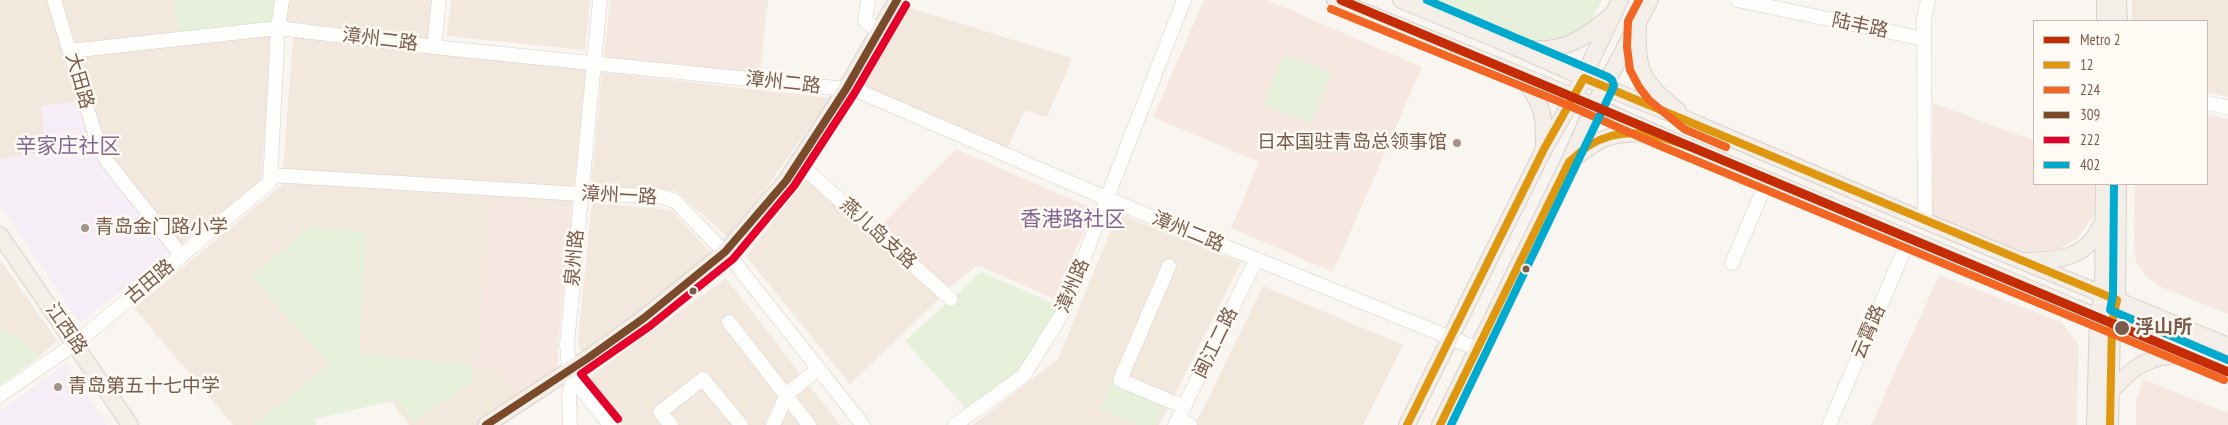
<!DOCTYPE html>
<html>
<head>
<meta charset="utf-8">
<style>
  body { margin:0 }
  #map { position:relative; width:2228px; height:425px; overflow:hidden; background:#f9f5f0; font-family:"PT Sans Narrow",sans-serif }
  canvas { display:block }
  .legend { position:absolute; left:2033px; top:20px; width:175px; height:165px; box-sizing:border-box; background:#fffaf3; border:1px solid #cabbb1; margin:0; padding:6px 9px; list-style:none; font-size:15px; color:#7a5c4d }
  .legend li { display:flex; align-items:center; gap:10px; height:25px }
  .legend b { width:25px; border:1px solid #cabbb1 }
</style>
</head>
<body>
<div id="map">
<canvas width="2228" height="425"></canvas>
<ul class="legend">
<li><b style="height:6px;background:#c42c05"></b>Metro 2</li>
<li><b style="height:6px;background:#de970f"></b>12</li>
<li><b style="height:6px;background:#f26522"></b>224</li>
<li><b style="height:6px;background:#7a4b2a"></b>309</li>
<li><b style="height:6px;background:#e4002b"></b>222</li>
<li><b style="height:6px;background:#00a9ce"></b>402</li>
</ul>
</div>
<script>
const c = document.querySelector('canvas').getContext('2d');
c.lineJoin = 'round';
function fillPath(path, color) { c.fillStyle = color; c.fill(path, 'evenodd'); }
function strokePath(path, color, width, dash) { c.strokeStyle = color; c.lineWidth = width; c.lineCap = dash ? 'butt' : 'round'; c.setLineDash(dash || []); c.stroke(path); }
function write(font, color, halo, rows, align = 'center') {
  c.font = font + ' "PT Sans Narrow","Noto Sans SC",sans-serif'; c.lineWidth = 5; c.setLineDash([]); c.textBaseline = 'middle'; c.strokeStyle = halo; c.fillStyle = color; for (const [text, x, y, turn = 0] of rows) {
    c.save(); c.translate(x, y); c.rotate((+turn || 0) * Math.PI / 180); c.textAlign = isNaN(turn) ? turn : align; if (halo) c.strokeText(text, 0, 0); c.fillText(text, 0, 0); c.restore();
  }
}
fillPath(new Path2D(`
  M0 0H433L428 40 273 24 261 181 171 252 46 153 0 159Z
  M451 0H590L585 50 447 36Z
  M2132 0H2228V97L2207 92V21H2132Z
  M907 7 1072 58 1047 117 1025 110 1007 149 862 85Z
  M293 37 586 69 572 208 492 201 479 368 498 370 518 397 476 425H409L384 392 285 425H233L134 308 282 185Z
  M602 72 830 98 730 239 676 191 591 187Z
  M810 174 942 296 850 384 746 256Z
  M592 203 671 210 714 256 581 356 578 340Z
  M1118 213 1241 263 1159 425H973L1058 359Z
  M0 260 57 340 39 357 16 336 0 330Z
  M726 278 840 425H623L585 380Z
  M1263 286 1403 345 1363 425H1195Z`), '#f2e8de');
fillPath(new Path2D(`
  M610 0H768L760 73 604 57Z
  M1204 0H1267L1422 67 1333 272 1231 228 1259 162 1153 117Z
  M1933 103 2034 141V184H2098L2097 211 2077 239 2059 249 2024 253 1932 217Z
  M2207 114 2228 119V314L2159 286 2146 276 2137 264 2134 251 2135 184H2207Z
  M956 149 1094 209 1054 299 978 265 946 290 876 231Z
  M491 201 572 208 558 347V368L518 397 498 370 478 368Z
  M1939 275 2061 322 2079 345 2077 425H1871Z
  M2143 379 2228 413V425H2136V401Z`), '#f6e8e1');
fillPath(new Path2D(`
  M78 101 96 145 171 252 80 323 0 204V159L46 153 41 106Z
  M67 363 107 425H0V411Z`), '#f6eef6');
fillPath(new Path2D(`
  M174 0H276L273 24 179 36Z
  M1431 0H1602L1588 29 1567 39 1531 44Z
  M1284 54 1332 73 1311 124 1263 105Z
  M311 226 367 232 359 353 472 365 471 384 413 423 396 400 315 419 316 425H254L329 364 251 276Z
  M981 272 1060 306 1019 372 967 410 905 341Z
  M0 330 16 336 39 357 0 385Z
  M1114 379 1165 402 1155 425H1137L1101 409Z`), '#e7f0db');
const minor = new Path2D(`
  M54 0 95 134 106 160 182 256
  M868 0 865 21 879 31
  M1737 0 1924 39
  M434 47 439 0
  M70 51 278 28 434 47 856 90 1108 199 1478 349
  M2207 103 2228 107
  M805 169 951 299
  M271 175 581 194 659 196 675 201 735 263 863 425
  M1925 221 1924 18 1928 0
  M1732 263 1768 179
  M1169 266 1120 380 1184 407
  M729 322 809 425
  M573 379 610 425
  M0 395 76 343 270 182 278 28 282 0
  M1178 419 1190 425
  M570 425 569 395 573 379 569 370 567 344 600 0
  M671 425 660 412 703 379 741 425
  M773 425 787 394 818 369
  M955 425 1023 376 1062 314 1184 0
  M1175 425 1256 260
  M1829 425 1909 239`);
const major = new Path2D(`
  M1335 0 1574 97 1662 136 2228 371
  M1401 0 1510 45 1619 93 1690 121 1925 221 2228 346
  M2118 0 2119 21
  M2105 21V0
  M1638 26C1636 73 1643 82 1678 111
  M1526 48C1559 54 1585 39 1609 17
  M1521 76C1544 107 1544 111 1544 149
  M1570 161C1599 139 1611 131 1648 134
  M0 235 130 425
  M2027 261C2063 260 2088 258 2103 221
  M2111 391C2132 367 2151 354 2184 355
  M486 425 588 358 644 318 725 252 786 181 846 89 897 0
  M1407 425 1544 149 1574 97 1620 0
  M1440 425 1569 162 1594 106 1650 0
  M2095 425 2098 316 2103 295 2104 184
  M2110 425 2112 322 2117 300 2118 184`);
strokePath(minor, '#d7d1cb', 15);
strokePath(major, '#dad1cc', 18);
strokePath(minor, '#fefefd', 14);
strokePath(major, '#f3eee8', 16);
strokePath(new Path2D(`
  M1407 425 1544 149 1584 78 2117 300 2112 322 2110 425
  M1440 425 1569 162C1576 156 1583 149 1590 145 1626 122 1665 137 1700 151`), '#de970f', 8);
strokePath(new Path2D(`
  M1639 0 1628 21 1627 47 1630 70 1639 87 1649 100 1684 129 1726 147
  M1331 9 1570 106 1658 145 2224 380`), '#f26522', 8);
strokePath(new Path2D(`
  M486 425 588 358 644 318 725 252 786 181 846 89 897 0`), '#7a4b2a', 8);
strokePath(new Path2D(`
  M618 419 581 374 650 326 733 259 794 186 854 94 906 5`), '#e4002b', 8);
strokePath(new Path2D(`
  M1427 0 1608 77 1612 80 1614 86 1451 425
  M2114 184 2113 295 2110 310 2228 360`), '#00a9ce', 8);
strokePath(new Path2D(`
  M1341 0 2228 372`), '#c42c05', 9);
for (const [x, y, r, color] of [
  [1457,143,5,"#a69286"],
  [85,228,5,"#a69286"],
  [1526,269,4.5,"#7a5c4d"],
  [693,291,4.5,"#7a5c4d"],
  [2122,328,8,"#7a5c4d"],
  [58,387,5,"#a69286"]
]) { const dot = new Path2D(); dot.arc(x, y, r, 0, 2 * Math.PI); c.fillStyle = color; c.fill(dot); strokePath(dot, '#fffaf3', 2); }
write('19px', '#7a5c4d', '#fffaf3', [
  ["陆丰路",1860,26,12],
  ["漳州二路",380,40,7],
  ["大田路",79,81,74],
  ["漳州二路",783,83,6],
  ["漳州一路",619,196,3],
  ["漳州二路",1188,232,22],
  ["燕儿岛支路",878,234,42],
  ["泉州路",575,258,-85],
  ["古田路",150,282,-40],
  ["漳州路",1073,286,-67],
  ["江西路",66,329,55],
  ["云霄路",1869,332,-67],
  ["闽江二路",1216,343,-64]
]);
write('19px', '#7a5c4d', '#fffaf3', [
  ["日本国驻青岛总领事馆",1447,143,"right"],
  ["青岛金门路小学",95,228],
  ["青岛第五十七中学",68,387]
], 'left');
write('bold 19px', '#7a5c4d', '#fffaf3', [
  ["浮山所",2135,328]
], 'left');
write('21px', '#846695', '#fffaf3', [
  ["辛家庄社区",68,147],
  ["香港路社区",1073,220]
]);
</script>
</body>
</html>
